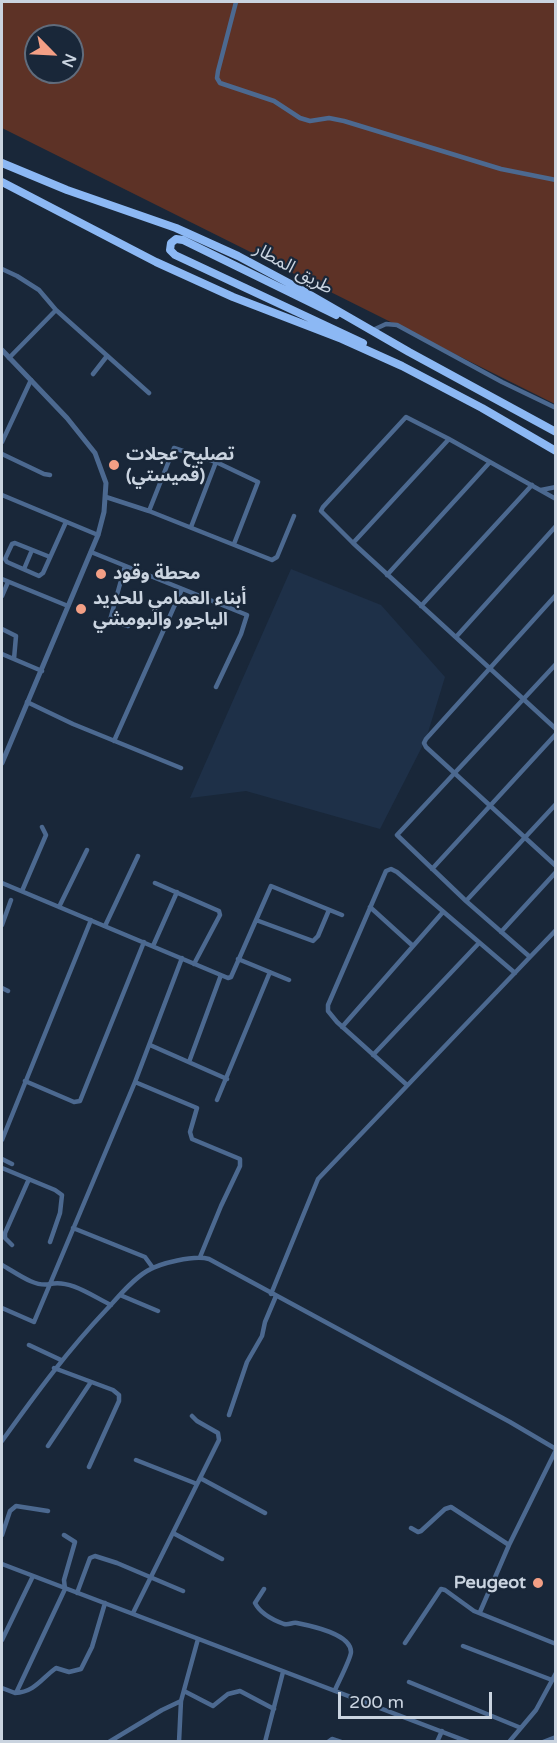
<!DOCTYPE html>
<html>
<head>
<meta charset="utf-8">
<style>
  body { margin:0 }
  #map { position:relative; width:557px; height:1743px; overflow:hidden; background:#192739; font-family:"Varela Round",sans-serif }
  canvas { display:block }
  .frame { position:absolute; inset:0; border:3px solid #cad4e0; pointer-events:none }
  .north { position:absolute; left:24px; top:24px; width:60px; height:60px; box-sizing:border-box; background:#192739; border:2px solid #606c7c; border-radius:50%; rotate:114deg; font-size:16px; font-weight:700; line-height:24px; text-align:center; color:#cad4e0 }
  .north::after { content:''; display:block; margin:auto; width:21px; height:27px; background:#f39f85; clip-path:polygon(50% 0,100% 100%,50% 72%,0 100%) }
  .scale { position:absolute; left:338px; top:1692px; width:154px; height:27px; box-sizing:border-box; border:3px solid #cad4e0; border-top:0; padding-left:8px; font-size:18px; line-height:21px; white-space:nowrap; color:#cad4e0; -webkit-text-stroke:4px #192739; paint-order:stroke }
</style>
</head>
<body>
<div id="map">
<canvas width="557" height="1743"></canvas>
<div class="frame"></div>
<div class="north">N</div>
<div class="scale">200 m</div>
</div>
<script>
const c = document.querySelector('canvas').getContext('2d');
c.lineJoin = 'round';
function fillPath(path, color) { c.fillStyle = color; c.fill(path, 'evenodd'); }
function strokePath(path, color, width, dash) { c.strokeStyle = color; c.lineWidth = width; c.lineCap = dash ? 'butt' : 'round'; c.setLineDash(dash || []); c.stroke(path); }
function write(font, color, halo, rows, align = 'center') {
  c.font = font + ' "Varela Round","Noto Sans Arabic",sans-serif'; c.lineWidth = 4.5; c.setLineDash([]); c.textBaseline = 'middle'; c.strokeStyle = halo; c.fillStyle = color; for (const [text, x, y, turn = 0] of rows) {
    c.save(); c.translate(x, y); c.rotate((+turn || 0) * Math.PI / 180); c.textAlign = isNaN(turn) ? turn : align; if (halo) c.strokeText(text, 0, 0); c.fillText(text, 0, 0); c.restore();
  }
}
fillPath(new Path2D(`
  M291 569 381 605 445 677 426 739 380 829 246 791 190 798Z`), '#1e3048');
fillPath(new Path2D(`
  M2 2H555V404L2 128ZM36 36H72V72H36Z`), '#5d3226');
strokePath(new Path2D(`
  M236 2 218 71 217 78 220 83 274 101 300 118 310 121 329 118 344 121 501 169 556 180
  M2 269 17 276 39 290 56 310 149 393
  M373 330 386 324 397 325 502 382 556 408
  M9 358 56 310
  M93 374 107 356
  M2 442 31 380
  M2 454 44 474 50 475
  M541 490 556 487
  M2 495 98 535
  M106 497 149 511 272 560 277 557 294 516
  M556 499 449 439 406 417 323 507 321 511 353 543 556 729
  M149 511 174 448 216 462 258 482 234 544
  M191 527 216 462
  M353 543 449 439
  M91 552 247 615 241 634 216 687
  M50 557 15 543 12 544 5 559 7 562 39 576 43 573 66 522
  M125 566 110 620 128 626
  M24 569 32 550
  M387 575 490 462
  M2 579 68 606
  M556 595 426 739 424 743 426 747 556 866
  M2 596 8 582
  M421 606 532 485
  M2 629 16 636 14 659
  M456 637 556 526
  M2 654 42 671
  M556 664 397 835 466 901 530 957 556 930
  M27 702 73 724 181 768
  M114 741 182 589
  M432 869 556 734
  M2 883 228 978 231 977 271 886 342 915
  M155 883 219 911 220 915 194 964
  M22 891 46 835 42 827
  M466 901 556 804
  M59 907 87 850
  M370 907 413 946
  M256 920 313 941 318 936 329 910
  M2 925 11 900
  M105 926 138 856
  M501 932 556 872
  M153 946 177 892
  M182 958 135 1082 197 1108 190 1132 192 1139 240 1159V1166L221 1206 200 1257
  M238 959 289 980
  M2 988 8 991
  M342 1027 443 912
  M150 1045 227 1079
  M373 1055 479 943
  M189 1062 221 975
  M25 1081 74 1102 80 1101 144 942
  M407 1085 337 1022 328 1011V1005L386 871 391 869 397 872 515 973
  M217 1100 270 972
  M2 1140 91 920
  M2 1159 12 1164
  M2 1168 55 1190 62 1195 60 1213 50 1242
  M73 1228 145 1257 153 1268
  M12 1245 5 1238V1233L29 1179
  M2 1265C15 1272 35 1288 50 1284L135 1082
  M271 1294 318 1179 530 957
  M120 1295 158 1311
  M2 1308 34 1322 50 1284C70 1279 94 1297 111 1305
  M29 1345 61 1360
  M54 1368 113 1390 119 1395V1401L89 1467
  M229 1415 247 1362 262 1336 265 1322 276 1296
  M2 1441C35 1395 68 1350 107 1309 119 1296 132 1280 147 1271 160 1263 194 1255 209 1259L510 1422 556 1449
  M48 1446 91 1382
  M136 1460 197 1484
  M200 1478 265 1513
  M411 1528 418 1532 421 1531 445 1509 451 1507 509 1545
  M173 1533 222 1559
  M2 1535 10 1511 16 1506 48 1511
  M2 1564 469 1742
  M264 1589 255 1603C260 1613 273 1620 284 1624 290 1625 292 1622 297 1623 312 1626 351 1634 351 1652 351 1658 338 1683 335 1690
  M77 1593 90 1558 95 1556 117 1563 183 1591
  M480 1612 509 1545 556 1450
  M133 1613 219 1440 218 1433 197 1421 192 1416
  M2 1640 33 1576
  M405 1643 441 1589 445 1590 474 1611 556 1644
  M463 1646 552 1680
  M409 1682 521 1728
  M2 1688 15 1693 17 1691 65 1589 64 1580 75 1542 64 1535
  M184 1691 213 1706 228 1694 240 1691 274 1709
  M15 1693C35 1692 42 1678 56 1668L69 1672 81 1669 92 1647 105 1603
  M109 1742 162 1710 181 1701
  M179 1742 181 1701 198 1639
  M265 1742 283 1672
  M328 1742 332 1739 341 1742
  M437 1742 442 1731
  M509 1742 536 1710 556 1673
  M543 1742 556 1737`), '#4c6990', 4.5);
strokePath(new Path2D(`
  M2 350 67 418 95 453 106 483 104 512 98 535 2 763`), '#4c6990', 5);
strokePath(new Path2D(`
  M2 163 67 190 176 228 238 256 298 288 409 352 556 432
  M2 182 156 262 233 297 342 339 402 366 482 408 556 451
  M336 315 183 240 176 239 171 243 170 250 175 255 363 343`), '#8cb8f4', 8);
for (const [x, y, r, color] of [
  [114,465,6,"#f39f85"],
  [101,574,6,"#f39f85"],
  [81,609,6,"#f39f85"],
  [538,1583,6,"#f39f85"]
]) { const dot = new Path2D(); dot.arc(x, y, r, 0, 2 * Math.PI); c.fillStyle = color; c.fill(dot); strokePath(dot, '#192739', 2); }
write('18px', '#cad4e0', '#192739', [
  ["طريق المطار",293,269,29]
]);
write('bold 18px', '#cad4e0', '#192739', [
  ["تصليح عجلات",126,455],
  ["(قميستي)",126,476],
  ["محطة وقود",113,574],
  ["أبناء العمامي للحديد",93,599],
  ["الياجور والبومشي",93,620],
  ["Peugeot",526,1583,"right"]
], 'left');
</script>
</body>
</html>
